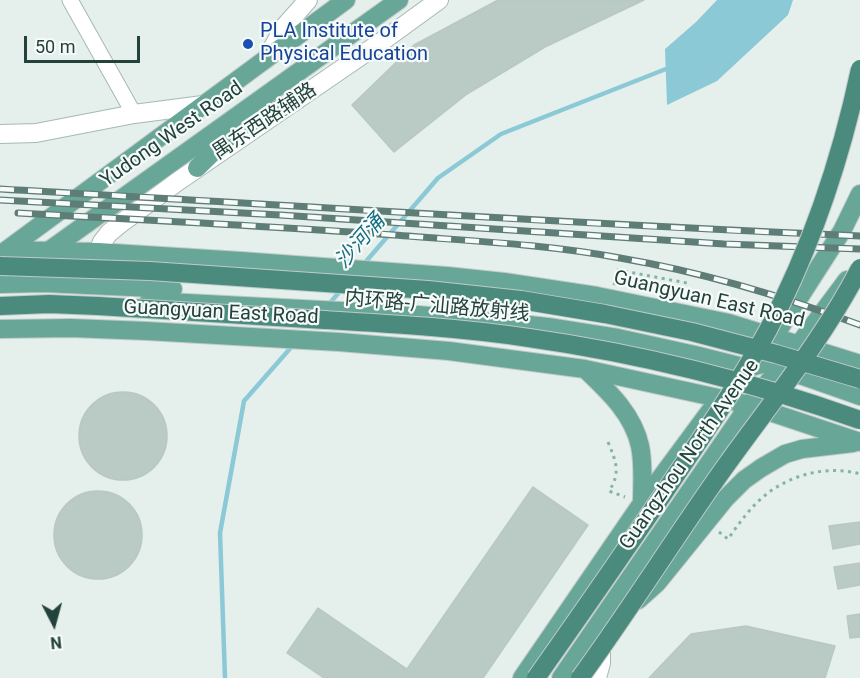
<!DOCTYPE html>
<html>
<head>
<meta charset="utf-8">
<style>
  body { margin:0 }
  #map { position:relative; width:860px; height:678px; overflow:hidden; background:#e5efeb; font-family:Roboto,sans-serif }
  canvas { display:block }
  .north { position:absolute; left:24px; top:594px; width:60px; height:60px; -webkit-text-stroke:4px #f6fbf9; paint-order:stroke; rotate:174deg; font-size:16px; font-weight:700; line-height:24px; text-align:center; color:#23423b }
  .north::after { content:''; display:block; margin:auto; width:21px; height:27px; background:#23423b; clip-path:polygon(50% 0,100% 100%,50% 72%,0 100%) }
  .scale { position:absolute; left:24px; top:36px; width:116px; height:27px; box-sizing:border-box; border:3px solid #23423b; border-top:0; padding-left:8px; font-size:18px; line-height:21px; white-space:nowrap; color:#23423b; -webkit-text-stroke:4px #f6fbf9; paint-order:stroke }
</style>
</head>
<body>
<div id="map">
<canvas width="860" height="678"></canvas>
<div class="north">N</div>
<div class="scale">50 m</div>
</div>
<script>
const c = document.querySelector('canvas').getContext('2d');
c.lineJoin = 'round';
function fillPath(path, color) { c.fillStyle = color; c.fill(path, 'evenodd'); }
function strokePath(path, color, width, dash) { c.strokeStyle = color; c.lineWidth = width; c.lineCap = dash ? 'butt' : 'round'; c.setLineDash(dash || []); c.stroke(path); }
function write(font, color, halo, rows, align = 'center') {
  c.font = font + ' Roboto,"Noto Sans SC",sans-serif'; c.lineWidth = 4.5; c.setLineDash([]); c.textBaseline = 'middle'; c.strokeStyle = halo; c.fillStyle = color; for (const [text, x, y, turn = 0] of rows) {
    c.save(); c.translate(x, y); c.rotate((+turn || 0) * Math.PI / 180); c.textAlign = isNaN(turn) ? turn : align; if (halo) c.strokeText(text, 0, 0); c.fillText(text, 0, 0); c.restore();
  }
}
fillPath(new Path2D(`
  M717 0H793L788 15 717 81 667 105 665 49 696 22Z`), '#8bc9d6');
strokePath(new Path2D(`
  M362 266 438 178 501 134 671 67
  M329 304 341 290
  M225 678 220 533 244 401 294 344`), '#8bc9d6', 4.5);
const building = new Path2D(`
  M498 0H644L545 47 467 94 394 152 352 105 414 45Z
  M79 436a44 44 0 1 1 88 0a44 44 0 1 1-88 0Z
  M533 487 588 525 483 678H324L287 653 318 608 407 669Z
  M54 535a44 44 0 1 1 88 0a44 44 0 1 1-88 0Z
  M860 522V544L833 549 829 526Z
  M860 563V585L838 589 834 567Z
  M860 614V637L850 638 847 616Z
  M746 626 835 646 825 678H649L691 634Z`);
fillPath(building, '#bacac4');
strokePath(building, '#b7c9c2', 1.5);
const minor = new Path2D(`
  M70 0 134 114`);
const tertiary = new Path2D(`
  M266 59 285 26 308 0
  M98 252 102 242 109 233 120 224 177 182 384 40 439 0
  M597 678 601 663V641`);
const secondary = new Path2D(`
  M0 134 36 133 134 114 203 105`);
const primary = new Path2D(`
  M234 130 294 102
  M197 168 243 123
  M7 250 98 252 241 261 447 276 504 282 597 296 729 323 860 364
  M4 252 346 0
  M47 252 399 0
  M0 284 44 283 173 289
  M149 301 418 315 502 322 548 327 618 338 695 355 747 368 778 360 793 351
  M0 329 71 328 147 331 339 342 449 351 585 369 732 401 749 405 860 442
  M767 345 774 337 842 231 860 194
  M586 370C609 392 633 414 640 446 644 465 642 485 642 503
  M779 371 803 376 860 396
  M638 600 657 583 725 499 744 480 761 468 785 454 802 449 853 443
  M522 678 642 503 710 411
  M561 678 749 405 794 351 847 280`);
const trunk = new Path2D(`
  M0 306 49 304 98 306`);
strokePath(minor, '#a7b8b3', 17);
strokePath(tertiary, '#a7b8b3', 20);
strokePath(secondary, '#a3bbb3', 20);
strokePath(primary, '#c1cac8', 20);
strokePath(trunk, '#c1cac8', 20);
strokePath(new Path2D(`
  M614 285 618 270 687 283
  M608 442C616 461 621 473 609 491L625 497
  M719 532 728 539C740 522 752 505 768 493 793 474 829 465 860 474`), '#84b4a6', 3, [3, 4.5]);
strokePath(minor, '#fff', 15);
strokePath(tertiary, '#fff', 18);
strokePath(secondary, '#fff', 18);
strokePath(primary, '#68a698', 18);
strokePath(trunk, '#4a8b7e', 18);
const rail = new Path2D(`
  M0 189C287 205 573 224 860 236
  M0 200 280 215 724 244 860 249
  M18 213C143 220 269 226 394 235 469 241 545 244 620 258 702 272 782 296 860 325`);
strokePath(rail, '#5e7d76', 7);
strokePath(rail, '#f6fbf9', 4.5, [14]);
const trunkBridge = new Path2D(`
  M0 266 150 271 428 290 521 300 605 314 692 332 776 354 860 379
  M98 306C174 311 249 315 325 320 393 324 462 328 529 338 642 354 753 382 860 420
  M536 678C584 610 632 541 678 472 710 426 741 379 768 330 811 248 841 159 860 69
  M580 678C631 608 677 534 727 464 773 400 824 338 860 268`);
strokePath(trunkBridge, '#c1cac8', 20, []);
strokePath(trunkBridge, '#4a8b7e', 18);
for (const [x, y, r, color] of [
  [248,44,6,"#1a4fb4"]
]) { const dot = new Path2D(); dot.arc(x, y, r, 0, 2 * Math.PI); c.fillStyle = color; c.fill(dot); strokePath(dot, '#f6fbf9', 2); }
write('20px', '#164399', '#f6fbf9', [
  ["PLA Institute of",260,32],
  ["Physical Education",260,55]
], 'left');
write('20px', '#23423b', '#f6fbf9', [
  ["禺东西路辅路",265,122,-34],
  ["Yudong West Road",172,135,-35],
  ["Guangyuan East Road",709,300,13],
  ["内环路-广汕路放射线",437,307,5],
  ["Guangyuan East Road",221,313,3],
  ["Guangzhou North Avenue",690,455,-55]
]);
write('italic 21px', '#196e82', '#f6fbf9', [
  ["沙河涌",361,242,-49]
]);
</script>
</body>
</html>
